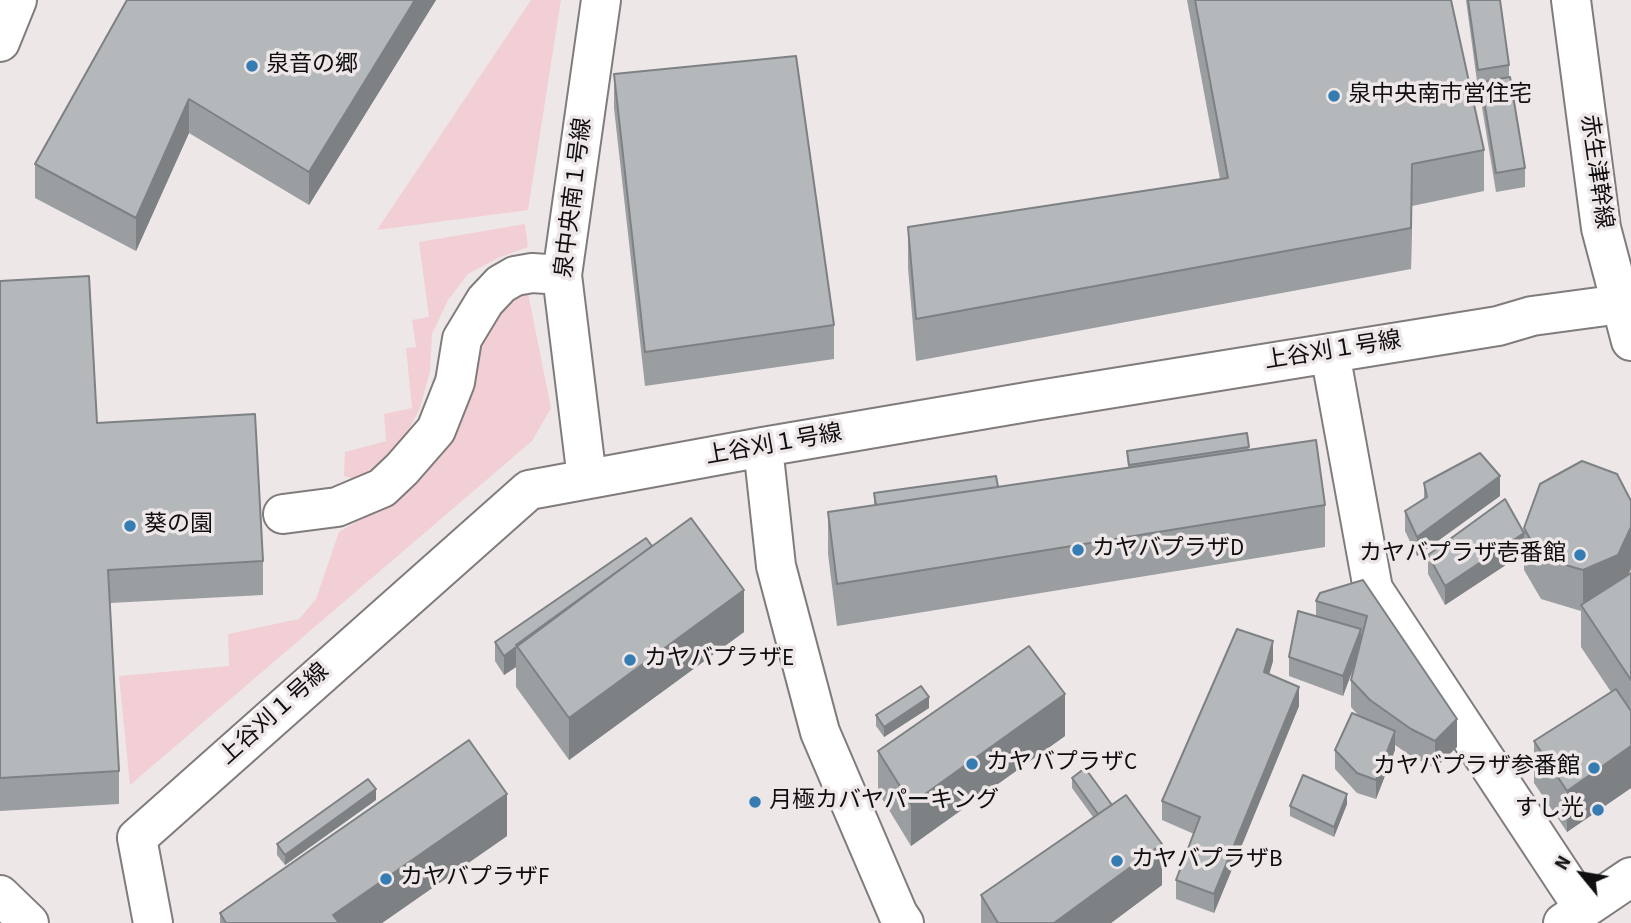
<!DOCTYPE html>
<html>
<head>
<meta charset="utf-8">
<style>
  body { margin:0 }
  #map { position:relative; width:1631px; height:923px; overflow:hidden; background:#ede7e8; font-family:"Source Sans 3",sans-serif }
  canvas { display:block }
  .north { position:absolute; left:1547px; top:839px; width:70px; height:70px; -webkit-text-stroke:5px #ede7e8; paint-order:stroke; rotate:300deg; font-size:19px; font-weight:700; line-height:28px; text-align:center; color:#100e0f }
  .north::after { content:''; display:block; margin:auto; width:24px; height:32px; background:#100e0f; clip-path:polygon(50% 0,100% 100%,50% 72%,0 100%) }
</style>
</head>
<body>
<div id="map">
<canvas width="1631" height="923"></canvas>
<div class="north">N</div>
</div>
<script>
const c = document.querySelector('canvas').getContext('2d');
c.lineJoin = 'round';
function fillPath(path, color) { c.fillStyle = color; c.fill(path, 'evenodd'); }
function strokePath(path, color, width, dash) { c.strokeStyle = color; c.lineWidth = width; c.lineCap = dash ? 'butt' : 'round'; c.setLineDash(dash || []); c.stroke(path); }
function write(font, color, halo, rows, align = 'center') {
  c.font = font + ' "Source Sans 3","Noto Sans JP",sans-serif'; c.lineWidth = 7; c.setLineDash([]); c.textBaseline = 'middle'; c.strokeStyle = halo; c.fillStyle = color; for (const [text, x, y, turn = 0] of rows) {
    c.save(); c.translate(x, y); c.rotate((+turn || 0) * Math.PI / 180); c.textAlign = isNaN(turn) ? turn : align; if (halo) c.strokeText(text, 0, 0); c.fillText(text, 0, 0); c.restore();
  }
}
fillPath(new Path2D(`
  M531 0H561L528 210 377 230Z
  M525 224 528 247 498 258 468 274 448 300 432 334 430 371 420 408 405 437 391 455 373 471 354 479 344 476 345 452 386 441 384 414 412 408 406 348 416 347 412 320 429 317 419 242Z
  M528 293 551 408 532 441 130 785 119 676 229 666 228 634 299 619 316 599 339 532 405 493 422 478 445 448 477 344 504 301Z`), '#f2cfd4');
const minor = new Path2D(`
  M1571 0 1601 228 1631 341
  M0 42 17 0
  M1330 353 1373 589 1584 909
  M763 447 776 566 820 732 898 914 904 923
  M587 479 562 275 601 0
  M283 514 337 507 382 488 402 469 436 430 455 382 462 339 485 301 501 284 515 276 532 273 562 275
  M0 895 29 923
  M153 923 137 838 529 490 763 447 1033 401 1498 326 1532 316 1621 304
  M1563 923 1631 877`);
strokePath(minor, '#817c7c', 42);
strokePath(minor, '#fff', 38);
fillPath(new Path2D(`
  M127 0H436L309 205 189 133 136 251 35 198V164Z
  M1187 0H1451L1484 150V191L1412 206 1411 269 916 361 908 268V227L1220 179Z
  M1466 0H1500L1509 65V77L1525 168V187L1496 192 1481 101V89H1478Z
  M614 74 834 325V359L645 386 614 108Z
  M0 281 97 423 263 561V595L110 603 119 771V804L0 811Z
  M1247 433 1249 450 1325 505V547L837 626 828 554V512L874 505V493L998 487 1128 468 1127 451Z
  M1424 483 1500 496 1417 556 1405 531V511L1424 500Z
  M1631 501V569L1628 575 1631 573V788L1567 832 1534 783V741L1611 692 1581 647V611L1541 599 1524 570V528Z
  M652 546 744 632 569 760 516 687V667L504 675 495 661V642Z
  M1524 553 1445 605 1428 574V555Z
  M1363 580 1457 747 1435 768 1411 756 1395 745V750L1376 799 1357 793 1335 769V750L1359 716 1351 707V680L1354 665 1343 696 1289 676V657L1316 616V601Z
  M1273 661 1269 674 1299 706 1214 913 1176 899V880L1194 834 1162 820V801Z
  M929 708 884 737 876 726V715Z
  M1065 736 911 846 878 792V751Z
  M1072 778 1162 885 1111 923H981V895L1093 817 1072 788Z
  M376 800 285 865 277 855V844Z
  M1347 804 1334 837 1290 816V806Z
  M507 836 382 923H220V913Z`), '#9b9ea1');
fillPath(new Path2D(`
  M415 0H436L309 205V172Z
  M189 99V133L136 251V218Z
  M1412 164V206L1411 269V228Z
  M1500 476V496L1417 556V537Z
  M1631 527V569L1618 596 1583 607V570Z
  M1524 533V553L1445 605V586Z
  M744 590V632L569 760V718Z
  M1361 629V648L1343 696V676Z
  M1273 641V661L1264 692V672Z
  M516 647V667L504 675V656Z
  M1299 687V706L1214 913V894Z
  M1065 694V736L911 846V804Z
  M929 697V708L884 737V727Z
  M1457 719V747L1435 768V741Z
  M1395 731V750L1376 799V780Z
  M1631 746V788L1567 832V791Z
  M376 789V800L285 865V855Z
  M507 794V836L382 923H333V915Z
  M1347 794V804L1334 837V827Z
  M1162 844V885L1111 923H1054Z`), '#7e8183');
const building = new Path2D(`
  M127 0H415L309 172 189 99 136 218 35 164Z
  M1195 0H1451L1484 150 1412 164 1411 228 916 319 908 227 1228 178Z
  M1468 0H1500L1509 65 1478 70Z
  M796 56 834 325 645 352 614 74Z
  M1510 77 1525 168 1496 173 1481 82Z
  M89 276 97 423 255 414 263 561 108 570 119 771 0 778V281Z
  M1247 433 1249 447 1129 465 1127 451Z
  M1316 440 1325 505 837 584 828 512Z
  M1480 453 1500 476 1417 537 1405 511 1427 497 1424 483Z
  M1582 461 1617 474 1631 501V527L1618 555 1583 570 1541 558 1524 528 1540 484Z
  M996 476 998 487 876 505 874 493Z
  M1505 499 1524 533 1445 586 1428 555Z
  M691 518 744 590 569 718 516 645Z
  M646 538 652 546 504 656 495 642Z
  M1631 573V680L1581 605Z
  M1363 580 1457 719 1435 741 1411 729 1370 700 1351 680 1367 616 1316 601 1320 593Z
  M1298 611 1361 629 1343 676 1289 657Z
  M1237 629 1273 641 1264 672 1299 687 1214 894 1176 880 1200 817 1162 801Z
  M1029 646 1065 694 911 804 878 751Z
  M921 686 929 697 884 727 876 715Z
  M1616 689 1631 711V746L1567 791 1534 741Z
  M1352 713 1395 731 1376 780 1357 773 1335 750Z
  M469 740 507 794 333 915 339 923H226L220 913Z
  M1085 768 1112 805 1098 814 1072 778Z
  M1303 775 1347 794 1334 827 1290 806Z
  M368 779 376 789 285 855 277 844Z
  M1126 795 1162 844 1054 923H998L981 895Z`);
fillPath(building, '#b4b8bb');
strokePath(building, '#7e8183', 2);
for (const [x, y, r, color] of [
  [252,66,7,"#347cb1"],
  [1334,96,7,"#347cb1"],
  [130,526,7,"#347cb1"],
  [1078,550,7,"#347cb1"],
  [1580,555,7,"#347cb1"],
  [630,660,7,"#347cb1"],
  [972,764,7,"#347cb1"],
  [1594,768,7,"#347cb1"],
  [755,802,7,"#347cb1"],
  [1598,810,7,"#347cb1"],
  [1117,861,7,"#347cb1"],
  [386,879,7,"#347cb1"]
]) { const dot = new Path2D(); dot.arc(x, y, r, 0, 2 * Math.PI); c.fillStyle = color; c.fill(dot); strokePath(dot, '#ede7e8', 2.5); }
write('23px', '#100e0f', '#ede7e8', [
  ["泉音の郷",266,66],
  ["泉中央南市営住宅",1348,96],
  ["葵の園",144,526],
  ["カヤバプラザD",1092,550],
  ["カヤバプラザ壱番館",1566,555,"right"],
  ["カヤバプラザE",644,660],
  ["カヤバプラザC",986,764],
  ["カヤバプラザ参番館",1580,768,"right"],
  ["月極カバヤパーキング",769,802],
  ["すし光",1584,810,"right"],
  ["カヤバプラザB",1131,861],
  ["カヤバプラザF",400,879]
], 'left');
write('23px', '#100e0f', '#ede7e8', [
  ["赤生津幹線",1595,172,82],
  ["泉中央南１号線",575,198,-83],
  ["上谷刈１号線",1333,352,-9],
  ["上谷刈１号線",774,446,-10],
  ["上谷刈１号線",275,715,-42]
]);
</script>
</body>
</html>
